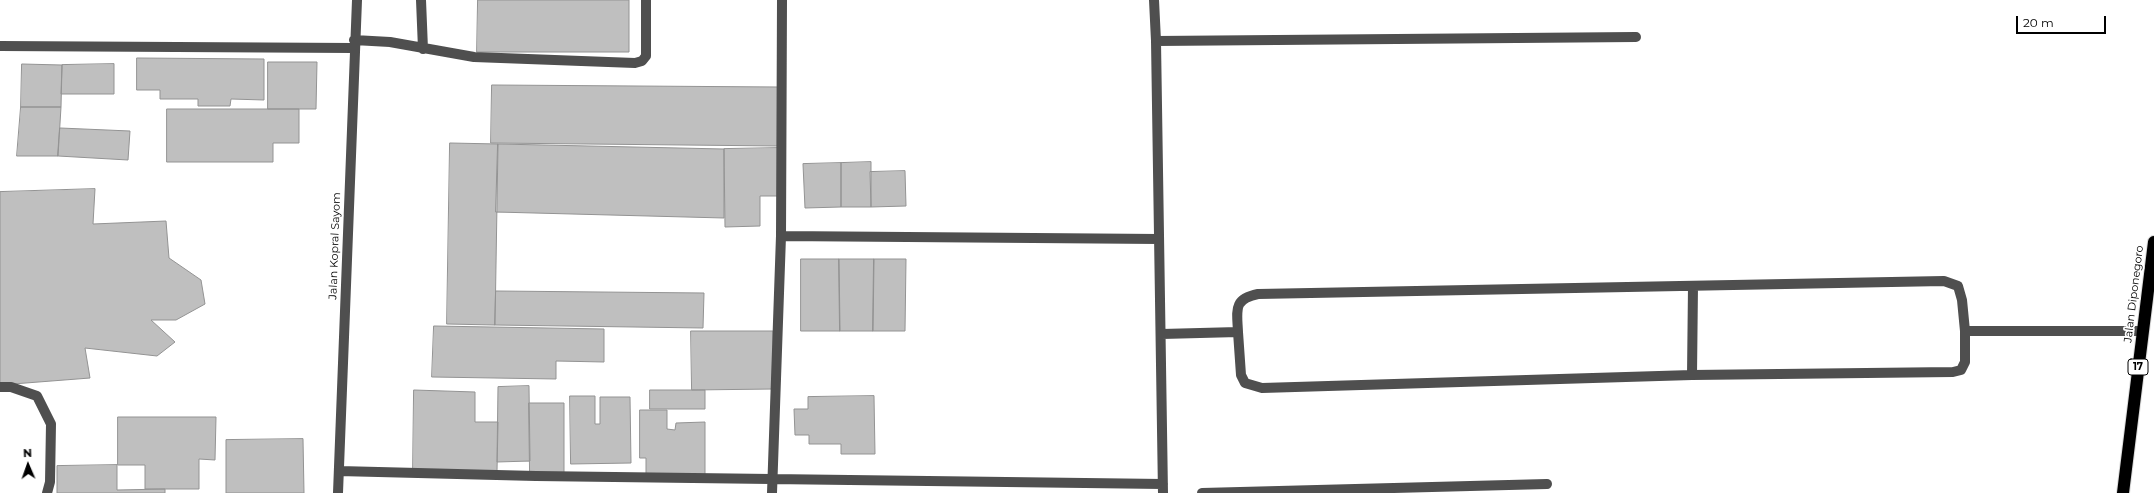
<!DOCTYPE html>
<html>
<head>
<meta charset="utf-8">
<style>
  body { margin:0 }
  #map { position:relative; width:2154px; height:493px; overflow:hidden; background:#fff; font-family:Montserrat,sans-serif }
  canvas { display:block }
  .north { position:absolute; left:8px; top:445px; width:40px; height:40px; -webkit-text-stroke:3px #fff; paint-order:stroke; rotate:358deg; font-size:11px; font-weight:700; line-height:16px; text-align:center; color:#000 }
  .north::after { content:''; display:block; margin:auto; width:14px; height:18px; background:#000; clip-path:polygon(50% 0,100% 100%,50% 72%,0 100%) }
  .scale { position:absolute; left:2016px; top:16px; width:90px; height:18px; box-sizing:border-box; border:2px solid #000; border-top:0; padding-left:5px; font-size:12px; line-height:14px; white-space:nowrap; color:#000; -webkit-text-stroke:3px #fff; paint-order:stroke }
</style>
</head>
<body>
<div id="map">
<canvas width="2154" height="493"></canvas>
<div class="north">N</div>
<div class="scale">20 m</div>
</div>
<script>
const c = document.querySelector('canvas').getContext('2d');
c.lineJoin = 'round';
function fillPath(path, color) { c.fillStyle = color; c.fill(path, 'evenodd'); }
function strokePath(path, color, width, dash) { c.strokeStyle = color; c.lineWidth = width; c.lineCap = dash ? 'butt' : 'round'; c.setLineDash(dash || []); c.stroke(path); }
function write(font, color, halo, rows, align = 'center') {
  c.font = font + ' Montserrat,sans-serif'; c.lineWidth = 3.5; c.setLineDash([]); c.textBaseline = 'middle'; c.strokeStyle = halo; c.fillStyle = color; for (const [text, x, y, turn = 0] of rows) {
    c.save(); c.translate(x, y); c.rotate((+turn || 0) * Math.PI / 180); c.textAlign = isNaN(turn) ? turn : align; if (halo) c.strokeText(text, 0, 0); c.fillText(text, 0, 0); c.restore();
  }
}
const building = new Path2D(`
  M478 0H629V52H477Z
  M137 58 264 59V100L231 99 230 106H198V99H160V90H137Z
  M268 62H317L316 109H268Z
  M22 64 62 65 61 107H21Z
  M114 64V94H61L62 65Z
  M492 85 779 87V146L491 143Z
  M21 107H61L58 156H17Z
  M167 109H299V143H273V162H167Z
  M60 128 130 131 128 160 58 156Z
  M450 143 498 144 495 325 447 324Z
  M498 144 724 149V218L496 212Z
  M779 148V196H760V226L725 227 724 149Z
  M871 162V207H841V163Z
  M841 163V207L805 208 803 164Z
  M905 171 906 206 871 207 870 172Z
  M95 189 93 224 166 221 169 258 201 280 205 304 176 320H151L175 342 157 356 85 348 90 378 0 385V192Z
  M801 259H839L840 331H801Z
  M839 259H874L873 331H840Z
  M874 259H906L905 331H873Z
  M496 291 704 293 703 328 495 325Z
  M434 326 604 329V362L556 361V379L432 377Z
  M691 331H773L774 389 692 390Z
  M529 386 530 461 497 462 498 387Z
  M414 390 475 392V422H498L497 471 413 470Z
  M650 390H705V409H650Z
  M570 396H595V424H600V397H630L631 463 571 464Z
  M874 396 875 454H841V444H809V435H795L794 409H808V397Z
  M529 403H564V473L530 474Z
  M640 410H667V429L675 430 676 423 705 422V476H646V458H640Z
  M118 417H216L215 460 199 459V489H145V465H118Z
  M303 439 304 493H226V440Z
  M117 465V490L165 489V493H57V466Z`);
fillPath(building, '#bfbfbf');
strokePath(building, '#939393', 1);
const highway = new Path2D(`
  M2123 493 2154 242`);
strokePath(highway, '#dbdbdb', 14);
strokePath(new Path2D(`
  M421 0 423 49
  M1154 0 1156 41 1163 493
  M354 40 390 42 474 57 635 63 642 61 646 56V0
  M1156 41 1636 37
  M0 46 353 48
  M781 236 1159 239
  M1238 332 1241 375 1245 383 1262 388 1692 375 1953 372 1961 370 1965 362V331
  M1162 334 1238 332C1237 310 1233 299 1258 294L1944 281 1958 286 1962 300 1965 331H2143
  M1692 375 1693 286
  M0 387H11L37 396 51 424 50 482 47 493
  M339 471 536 476 1163 484
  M338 493 357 0
  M772 493 781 236 782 0
  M1202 493 1547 484`), '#4f4f4f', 10);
strokePath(highway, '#000', 12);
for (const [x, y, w] of [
  [2138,367,20]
]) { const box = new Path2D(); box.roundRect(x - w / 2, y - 8, w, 16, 3); c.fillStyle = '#fff'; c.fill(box); strokePath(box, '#000', 1); }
write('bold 10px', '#000', null, [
  ["17",2138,367]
]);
write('11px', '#000', '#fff', [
  ["Jalan Kopral Sayom",335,246,-88],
  ["Jalan Diponegoro",2134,294,-83]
]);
</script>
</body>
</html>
